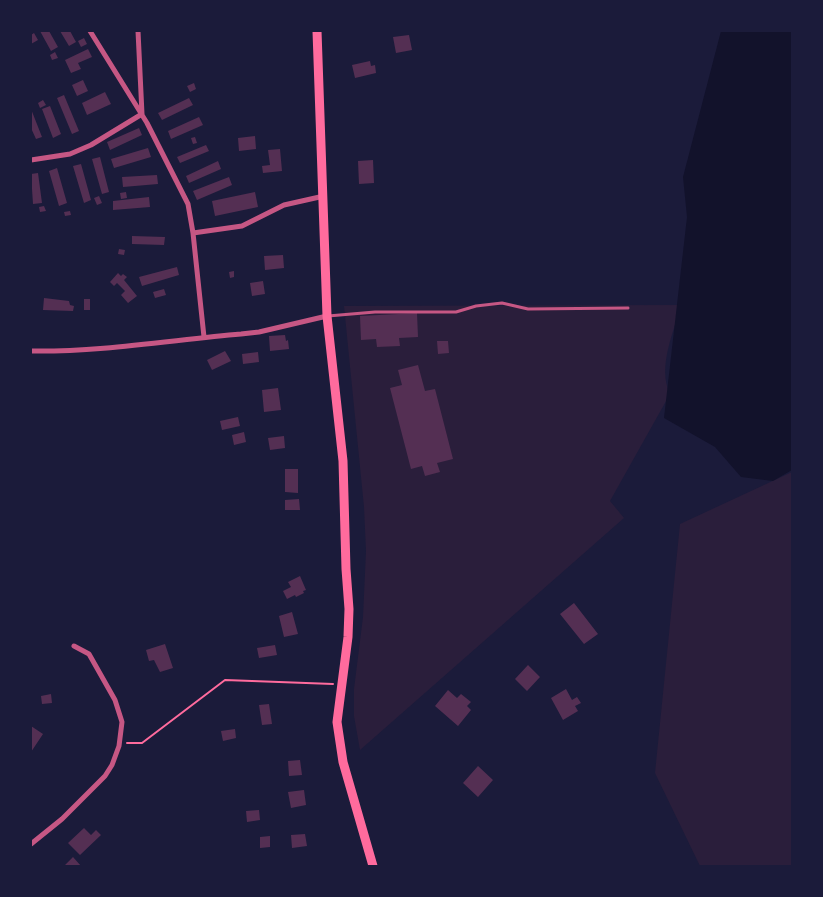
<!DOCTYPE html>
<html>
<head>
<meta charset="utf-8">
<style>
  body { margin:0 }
  #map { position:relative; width:823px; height:897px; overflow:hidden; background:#1b1b3a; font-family:"IBM Plex Sans",sans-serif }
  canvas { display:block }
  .frame { position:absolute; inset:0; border:32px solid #1b1b3a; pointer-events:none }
</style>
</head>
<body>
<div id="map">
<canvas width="823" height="897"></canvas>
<div class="frame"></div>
</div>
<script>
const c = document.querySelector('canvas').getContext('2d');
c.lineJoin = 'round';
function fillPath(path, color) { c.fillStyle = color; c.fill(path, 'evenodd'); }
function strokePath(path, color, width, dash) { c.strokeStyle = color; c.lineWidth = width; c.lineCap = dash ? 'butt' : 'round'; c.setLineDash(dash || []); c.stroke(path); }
fillPath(new Path2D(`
  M681 305C674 332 657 367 670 394L610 501 624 518 360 750 354 716V689L363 617 366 551 364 507 344 306Z
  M792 472V866H700L655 773 680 524Z`), '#2a1e3b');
fillPath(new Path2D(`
  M721 31H792V470L773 481 741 477 715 447 664 418 687 217 683 177Z`), '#12122b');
fillPath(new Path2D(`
  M40 31H49L58 47 51 51Z
  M60 31H70L76 42 69 46Z
  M34 33 38 40 31 44V35Z
  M409 35 412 50 396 53 393 37Z
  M84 38 87 44 81 47 78 41Z
  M88 49 92 57 78 63 81 69 71 73 65 60Z
  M55 52 58 58 52 60 50 55Z
  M370 61 371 66 375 65 376 73 355 78 352 65Z
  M83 80 88 91 77 96 72 85Z
  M194 83 196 89 190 92 187 86Z
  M105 92 111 104 87 115 82 103Z
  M64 95 79 131 72 134 57 98Z
  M189 98 193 105 162 120 158 113Z
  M43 100 46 105 40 108 38 103Z
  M50 106 61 134 53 138 42 109Z
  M31 109 42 137 36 139 31 128Z
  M199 117 203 125 171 139 168 131Z
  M139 128 142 135 110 150 107 142Z
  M255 136 256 149 239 151 238 138Z
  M195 137 197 143 193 144 191 138Z
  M206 145 209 151 180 163 177 157Z
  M148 148 151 157 114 168 111 159Z
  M280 149 282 171 263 173 262 166 270 165 268 150Z
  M100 157 109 192 102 194 92 159Z
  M373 160 374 183 359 184 358 161Z
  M218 161 221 169 189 183 186 176Z
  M81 164 91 200 84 203 73 166Z
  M57 168 67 203 59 206 49 171Z
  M38 173 42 203 33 204 31 174Z
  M157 175 158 184 123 187 122 177Z
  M229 177 232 185 197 200 193 191Z
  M126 192 127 198 121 199 120 193Z
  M255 192 258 207 215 216 212 201Z
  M99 196 102 203 97 205 94 198Z
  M149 197 150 207 113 210V201Z
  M44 206 46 211 40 212 39 207Z
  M70 211 71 215 65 216 64 212Z
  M132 236 165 237 164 245 132 244Z
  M119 249 125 250 124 255 118 254Z
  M283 255 284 268 265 270 264 256Z
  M177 267 179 275 142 286 139 277Z
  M234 271V277L230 278 229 272Z
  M118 273 121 276 123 274 127 277 124 280 137 296 128 303 121 295 125 291 117 283 114 286 110 282Z
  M263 281 265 294 252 296 250 283Z
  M164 289 166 295 155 298 153 292Z
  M44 298 69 301 70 305 74 306 73 311 43 310Z
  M84 299H90V310H84Z
  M417 313 418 337 399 338 400 346 377 347 376 339 361 340 360 316Z
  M285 335 286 341 288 340 289 349 270 351 269 336Z
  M437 341H448L449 353 438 354Z
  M225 351 231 361 212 370 207 360Z
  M258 352 259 362 243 364 242 354Z
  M418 365 425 391 435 389 453 459 437 463 440 472 425 476 422 466 411 469 390 388 402 385 398 370Z
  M278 388 281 410 264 412 262 390Z
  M238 417 240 426 222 430 220 421Z
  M244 432 246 442 234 445 232 435Z
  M284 436 285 448 270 450 268 438Z
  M285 469H298V493L285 492Z
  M299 499 300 510H285V500Z
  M300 576 306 590 303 591 304 593 296 597 295 595 287 599 283 591 291 587 288 582Z
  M574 603 598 634 584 644 560 614Z
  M292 612 298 634 284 637 279 616Z
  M165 644 173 668 160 672 154 660 149 661 146 650Z
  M275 645 277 655 259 658 257 648Z
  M528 665 540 677 527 691 515 679Z
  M566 689 572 700 577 697 581 703 575 706 578 711 563 720 551 698Z
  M448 690 457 698 461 694 471 702 467 706 471 710 458 726 435 706Z
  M51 694 52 703 42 704 41 696Z
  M269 704 272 724 262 725 259 705Z
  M31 726 43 734 31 752Z
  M235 729 236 738 223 741 221 731Z
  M300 760 302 775 289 776 288 761Z
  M478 766 493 780 478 797 463 783Z
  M304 790 306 805 291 808 288 792Z
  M259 810 260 820 247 822 246 811Z
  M84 828 91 835 96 830 101 835 80 855 68 843Z
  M305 834 307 846 292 848 291 835Z
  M270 836V847L260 848V837Z
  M73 857 81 866H64Z`), '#542f53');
strokePath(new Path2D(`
  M127 743H142L225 680 333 684`), '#ff6b9d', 2);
strokePath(new Path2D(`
  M328 316 375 312H456L476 306 502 303 528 309 628 308`), '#c65784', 3);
strokePath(new Path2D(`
  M90 31 147 123 188 204 193 233 204 337
  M138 31 142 114
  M31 160 70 154 91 145 142 114
  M193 233 242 226 284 205 324 196
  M31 351C101 352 172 340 241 334L259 332 327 316
  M31 844 62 819 105 776 112 765 119 746 122 722 115 700 89 654 74 646`), '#c65784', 5);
strokePath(new Path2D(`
  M317 31 327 316 343 461 346 569 349 609 348 637 337 722 343 762 373 866`), '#ff6b9d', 9);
</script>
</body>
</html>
